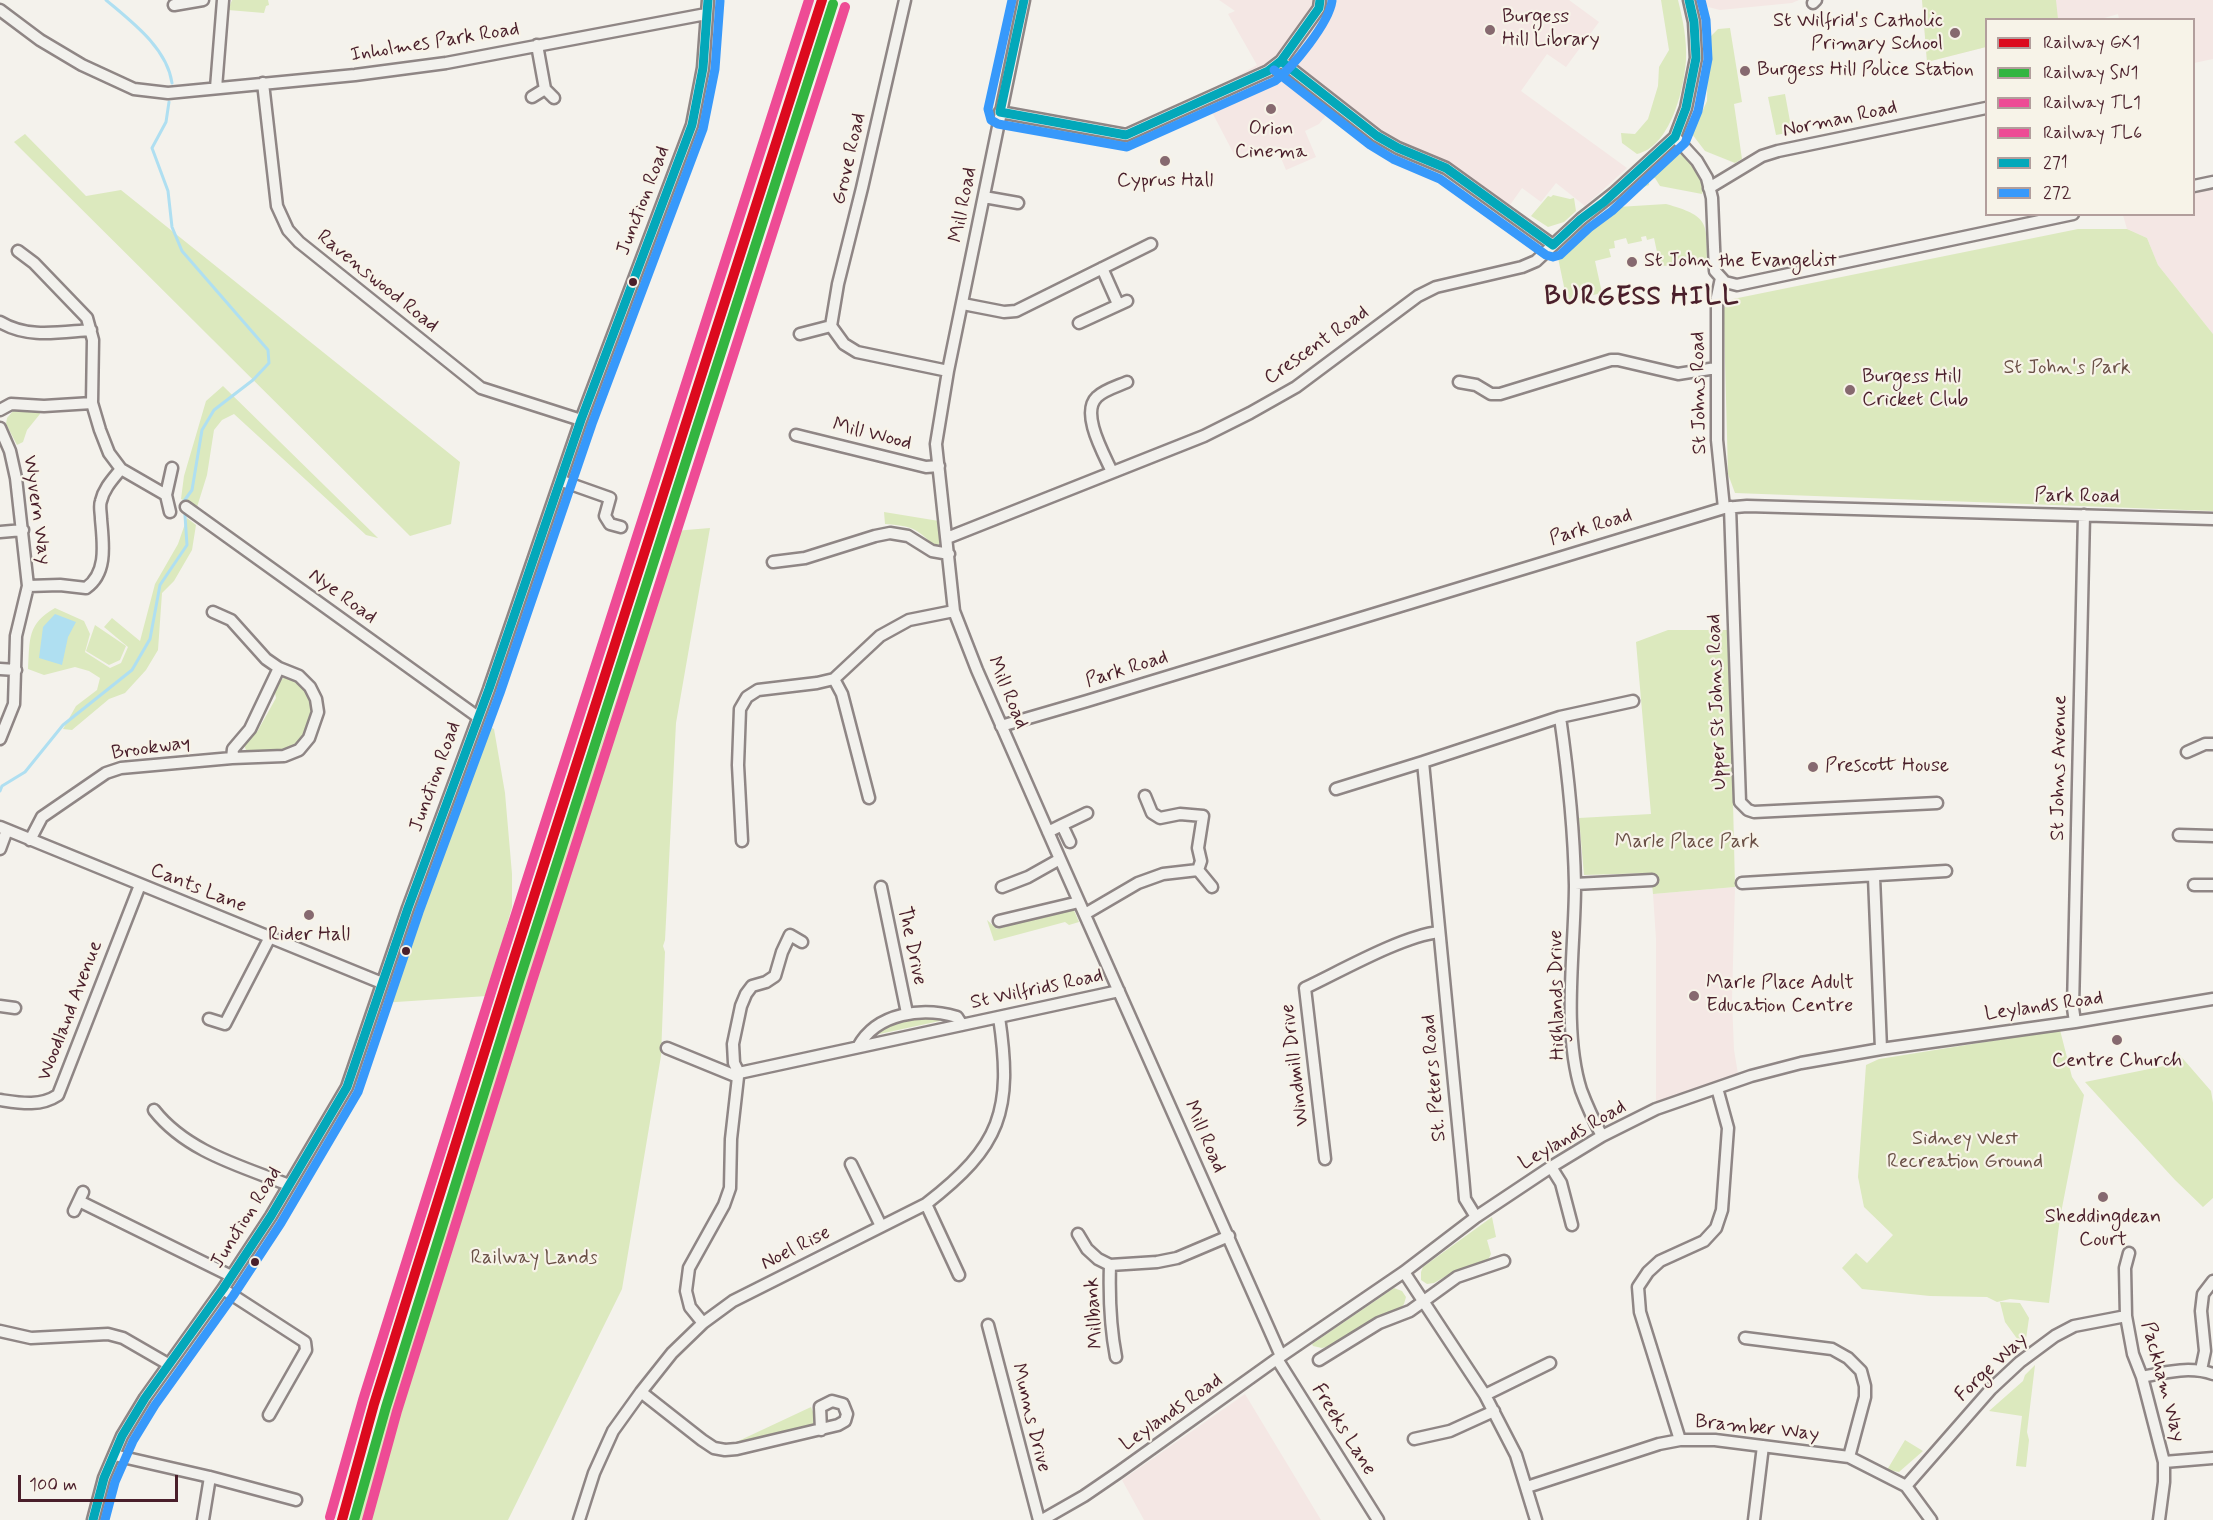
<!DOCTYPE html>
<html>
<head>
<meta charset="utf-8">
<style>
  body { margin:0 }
  #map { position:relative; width:2213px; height:1520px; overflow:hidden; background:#f4f2ec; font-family:Mynerve,sans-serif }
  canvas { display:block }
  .legend { position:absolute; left:1985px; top:18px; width:210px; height:198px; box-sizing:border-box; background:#f7f3e8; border:2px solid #b29e9c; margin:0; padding:8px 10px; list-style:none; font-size:18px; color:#4a1f2b }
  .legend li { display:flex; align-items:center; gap:12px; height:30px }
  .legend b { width:30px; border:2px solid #b29e9c }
  .scale { position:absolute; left:18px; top:1475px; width:160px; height:27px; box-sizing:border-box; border:3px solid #4a1f2b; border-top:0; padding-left:8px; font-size:18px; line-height:21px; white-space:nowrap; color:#4a1f2b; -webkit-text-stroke:4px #f7f3e8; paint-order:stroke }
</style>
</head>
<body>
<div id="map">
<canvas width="2213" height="1520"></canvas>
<ul class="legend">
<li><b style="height:8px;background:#dc0a1e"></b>Railway GX1</li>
<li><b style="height:8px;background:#33b540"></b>Railway SN1</li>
<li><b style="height:8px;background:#ee4b95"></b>Railway TL1</li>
<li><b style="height:8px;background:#ee4b95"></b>Railway TL6</li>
<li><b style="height:8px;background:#03a8ba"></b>271</li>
<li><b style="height:8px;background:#3799fb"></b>272</li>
</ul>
<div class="scale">100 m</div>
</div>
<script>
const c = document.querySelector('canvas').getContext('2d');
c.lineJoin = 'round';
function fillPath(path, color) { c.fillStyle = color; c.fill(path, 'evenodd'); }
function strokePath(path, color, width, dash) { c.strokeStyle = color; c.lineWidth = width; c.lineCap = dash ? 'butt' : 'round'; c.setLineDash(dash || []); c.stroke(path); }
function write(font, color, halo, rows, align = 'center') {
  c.font = font + ' Mynerve,sans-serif'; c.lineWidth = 4.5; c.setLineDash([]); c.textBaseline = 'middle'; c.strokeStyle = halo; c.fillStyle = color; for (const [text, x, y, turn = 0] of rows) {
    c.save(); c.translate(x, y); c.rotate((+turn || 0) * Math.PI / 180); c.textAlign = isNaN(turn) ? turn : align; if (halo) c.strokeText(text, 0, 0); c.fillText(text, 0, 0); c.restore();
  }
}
fillPath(new Path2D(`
  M1219 0H1569L1599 22 1566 67 1547 54 1521 91 1627 168 1585 206 1556 183 1541 202 1522 188 1510 205 1452 165 1400 144 1378 133 1336 104 1319 124 1305 131 1316 157 1286 170 1276 146 1236 158 1203 95 1257 65 1228 14 1235 11Z
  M1704 0H1799L1792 3 1720 10 1708 7Z
  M1922 0H2213V59L2194 63V20L2119 19 2118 14 2097 20H1986V47L1927 62Z
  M2213 182V334L2158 265 2147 238 2127 229 2123 215 2194 214V186Z
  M1735 887 1732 1000 1734 1050 1739 1080 1656 1109V939L1653 894Z
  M1245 1394 1321 1520H1144L1122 1480Z`), '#f4e7e4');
fillPath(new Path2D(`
  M232 0H268L269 5 266 6 264 13 228 10Z
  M1661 0H1678C1683 20 1687 40 1686 60 1684 90 1670 147 1637 154L1622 143 1621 133 1635 134 1648 119 1658 86 1659 67 1669 50Z
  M1922 0H2056L2058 19 1986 20V47L1927 62Z
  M1730 28 1742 102 1734 104 1742 159 1735 163 1705 151 1692 134 1707 101 1708 39 1718 29Z
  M1785 94 1792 132 1776 135 1768 97Z
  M25 134 86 196 121 190 460 462 451 524 410 536 14 142Z
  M1673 152C1691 152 1699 174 1704 188L1702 194 1660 186 1655 178 1649 179V185L1628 193 1667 155Z
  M1553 195 1570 199 1574 198 1576 211 1564 222 1548 227 1531 216 1548 196 1551 197Z
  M1666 204C1709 216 1707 222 1707 264L1660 266 1654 238 1647 240 1646 236 1641 237 1642 241 1628 244 1626 238 1614 241 1615 248 1609 249 1611 257 1595 261 1602 293 1567 301 1557 253 1584 225 1618 207Z
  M2078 229H2127L2147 238 2158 265 2213 334V511L1735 493 1728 474 1724 323V308L1733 299Z
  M223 386 378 538 366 535 234 414 222 420 214 430 207 475 197 507 181 499 184 476 206 401Z
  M39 410 40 414 27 430 23 442 17 445 6 424 7 418 13 411Z
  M884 512 939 521V547H935C916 527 911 526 885 524Z
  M187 518 196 525 192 550 174 581 162 593 158 650 146 670 125 693 109 699 72 730 63 729 76 706 97 690 100 678 89 671 75 667 44 675 28 669C30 639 27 624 55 608L84 621 90 634 85 652 110 668 121 663 128 647 104 627 112 618 140 641 155 584 178 544Z
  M710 528 676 723 665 940 663 946 665 952 661 1056 622 1289 508 1520H353L468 1159 514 997 674 531Z
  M95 625 126 646 120 660 109 665 86 651Z
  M1668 630H1729L1735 887 1653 894 1651 873 1584 875 1579 818 1651 814 1636 642Z
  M284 677C320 680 319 724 295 744 288 750 277 750 268 751 260 751 253 753 246 750L244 745 248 738 257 732 276 698 274 688Z
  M484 724 494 729 505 793 512 874V907L487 996 381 1003 397 952Z
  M1073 908 1079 922 1069 925 1065 922 994 941 987 920 997 929Z
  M918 1017 949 1019 870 1036C884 1024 900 1020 918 1017Z
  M2060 1030 2072 1077 2084 1095 2060 1218 2049 1303 2010 1299 1997 1302 1987 1297 1930 1296 1862 1289 1842 1268 1856 1253 1867 1263 1893 1235 1864 1207 1858 1177 1866 1065 1879 1059Z
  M2178 1053 2211 1091 2213 1103V1198L2203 1207 2175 1180 2085 1082 2164 1066Z
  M1492 1217 1496 1237 1487 1240 1491 1254 1487 1262 1453 1272 1434 1283 1427 1284 1421 1280V1272L1423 1267Z
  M1394 1288 1402 1291 1406 1297 1404 1304 1399 1310 1379 1318 1330 1346 1322 1348 1313 1346 1312 1344Z
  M2000 1302 2020 1303 2029 1318 2025 1346 2023 1347 2005 1322Z
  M2035 1365 2027 1432 2029 1440 2026 1467 2016 1466 2022 1416 1989 1411 2023 1381 2025 1375Z
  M811 1407 816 1419 814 1425 732 1444Z
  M1905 1440 1923 1451 1899 1472 1887 1470Z`), '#dce9be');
fillPath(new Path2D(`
  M55 614 76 622 68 637 62 665 39 658 43 627Z`), '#afdff1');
strokePath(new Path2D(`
  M106 0C132 22 167 48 172 83
  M0 791 2 786 25 772 63 725 132 670 150 639 160 585 187 545 184 501 192 490 202 430 214 410 253 380 269 363 268 350 182 251 172 227 168 191 152 148 166 122 169 102`), '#afdff1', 3);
const minor = new Path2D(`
  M905 0 862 188 838 284 831 326 844 344 857 352 948 371
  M1024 0 948 371 936 444 954 611 977 670 1060 859 1281 1356
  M1813 3 1816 0
  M174 5 203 0
  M0 10 40 40 82 65 134 89 168 93 355 75 446 63 706 14
  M537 45 545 89 554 98
  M1281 61 1377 136 1398 148 1446 168 1553 245
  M263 83 277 206 288 230 299 242 481 388 581 420
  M216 88 223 0
  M532 97 545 89
  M1000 112 1126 135 1268 71 1281 61 1319 8 1320 0
  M1675 137 1697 161 1707 178 1712 198 1715 271 1725 282 1737 285 2073 214
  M2194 186 2213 182
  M1709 188 1762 156 1778 151 1986 108
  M984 197 1018 203
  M18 251 34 263 87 318 93 340 92 403 100 430 109 453 121 469 166 495 172 468
  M1102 268 1118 304
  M1721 278 1717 297V440L1724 508
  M963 304 1004 312 1016 311 1151 244
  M0 322C28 339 60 332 91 330
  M1079 323 1127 301
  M800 334 831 326
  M1459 382 1476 385 1491 394H1500L1611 360H1618L1678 374 1716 368
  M0 410 11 404 44 406 92 403
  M0 428 10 451 16 478 28 586 16 636 14 704 0 739
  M796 435 926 467 939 466
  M1112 472C1104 454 1080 413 1097 397 1104 390 1118 386 1127 382
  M562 481 610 498 605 516 610 524 621 527
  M166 495 170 512
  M186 507 478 717
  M1730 507 1740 802 1748 810 1754 812 1937 803
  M0 532 23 530
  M947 538 1204 436 1250 413 1296 387 1418 296 1436 287 1522 267 1536 261 1581 219 1614 193 1675 137 1686 108 1696 58 1694 22 1689 0
  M773 562 805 558 875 536 890 533 908 536 932 551 949 554
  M28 586 60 585 86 588C108 573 103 543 101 519 101 513 99 506 101 501 104 488 113 479 121 469
  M0 669 16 670
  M834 679 842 694 869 798
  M1560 717C1568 773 1574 828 1575 885 1575 948 1562 1030 1581 1090 1587 1106 1594 1121 1602 1136
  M1001 726 1087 701 1724 508 1747 506 2213 519
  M2187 752 2205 744H2213
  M232 758 233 749 250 729 279 668
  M1423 762 1560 717 1633 701
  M1336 789 1423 762 1463 1176 1465 1199 1476 1217
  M1062 825 1087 813
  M0 827 382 983
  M1048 832 1062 825 1070 842
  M2179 835 2213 836
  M30 840 42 817 106 773 121 768 232 758 284 756 299 750 309 738 318 712 316 699 310 687 299 676 279 668 266 659 231 620 213 612
  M742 841 738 765 740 709 747 697 758 690 817 683 834 679 880 636 909 620 954 611
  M0 849 7 830
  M1198 870 1212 887
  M1874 877 1881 1049
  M1742 883 1946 871
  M1575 884 1652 880
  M2194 885H2213
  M881 887 907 1013
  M1002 887 1028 877 1060 859
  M1085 914 1138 883 1163 874 1198 870 1201 861 1198 848 1203 816 1180 814 1160 818 1152 813 1145 796
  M999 921 1079 902
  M0 1006 15 1008
  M209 1019 225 1024 270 937
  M2075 1022 2073 1008 2084 515
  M858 1047C877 1012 923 1007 957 1017L962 1025
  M667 1048 738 1077
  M739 1073 734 1063 733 1044 741 1006 746 994 752 986 766 982 775 976 782 952 790 935 802 942
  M738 1077 739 1073 1119 991
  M0 1100C20 1103 40 1107 58 1095L140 885
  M154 1110C187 1152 241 1166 289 1185
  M1325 1159 1305 988C1341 971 1402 936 1439 932
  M851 1164 881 1226
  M1551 1167 1561 1183 1572 1225
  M79 1201 231 1276
  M926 1204 959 1275
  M74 1211 83 1192
  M1078 1234 1087 1249 1098 1259 1110 1265 1157 1262 1177 1258 1229 1236
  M2129 1253 2125 1268 2126 1316 2133 1354 2142 1377 2164 1462V1482L2159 1520
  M1110 1265C1109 1297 1110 1326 1116 1357
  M1404 1272 1485 1395 1516 1455 1536 1520
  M223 1289 305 1342 306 1350 269 1415
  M703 1323 690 1307 686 1291 689 1268 724 1205 730 1188 731 1139 738 1077
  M988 1325 1039 1520
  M0 1331 31 1338 108 1334 123 1338 168 1364
  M1745 1338 1832 1349 1848 1358 1861 1371 1865 1386V1397L1849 1457
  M1277 1359 1378 1520
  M1319 1360 1379 1323 1410 1311 1457 1277 1504 1261
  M2201 1370 2205 1351 2201 1311 2203 1294 2213 1281
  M2142 1377C2166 1372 2190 1366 2213 1374
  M641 1392 702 1440 714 1448 725 1450 737 1449 838 1425 845 1421 847 1414 843 1404 832 1401 820 1407 821 1430
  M1485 1395 1550 1363
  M1414 1439 1450 1431 1494 1411
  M1680 1440 1640 1312 1638 1287 1648 1272 1660 1261 1704 1241 1716 1228 1722 1210 1728 1128 1717 1088
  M114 1455 210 1477 296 1500
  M2164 1462 2213 1458
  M1906 1486 1991 1389 2020 1362 2055 1336 2074 1326 2126 1316
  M1527 1487 1659 1444 1680 1440H1715L1849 1457 1906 1486 1931 1520
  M93 1520 104 1478 122 1436 145 1398 223 1289 271 1216 347 1087 408 908 489 689 581 420 692 125 703 68 708 0
  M203 1520 210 1477
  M579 1520 594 1473 613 1431 641 1392 672 1353 703 1323 733 1301 926 1204C1001 1146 1013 1111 999 1017
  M1042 1520 1084 1496 1119 1472 1281 1356 1404 1272 1476 1217 1551 1167 1602 1136 1656 1109 1751 1076 1801 1063 1881 1049 2075 1022 2213 999
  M1754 1520 1763 1446`);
strokePath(minor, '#8f8685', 15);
strokePath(minor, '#f2f1ed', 10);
strokePath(new Path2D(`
  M1024 0 1000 112 1126 135 1268 71 1281 61 1319 8 1320 0
  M1281 61 1377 136 1398 148 1446 168 1553 245 1581 219 1604 202 1675 137 1686 108 1696 58 1694 22 1689 0
  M93 1520 104 1478 122 1436 145 1398 223 1289 271 1216 347 1087 408 908 489 689 581 420 692 125 703 68 708 0`), '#03a8ba', 9);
strokePath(new Path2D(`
  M1012 0 988 109 991 120 998 124 1127 147 1275 81C1293 67 1329 23 1332 1
  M1274 70 1370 145 1393 159 1440 179 1546 255 1553 257 1560 255 1589 228 1612 211 1685 143 1698 111 1708 59 1706 20 1701 0
  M105 1520 115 1482 133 1441 155 1405 233 1296 281 1223 358 1092 419 912 500 693 592 424 703 129 715 69 720 1`), '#3799fb', 9);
strokePath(new Path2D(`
  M342 1520 374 1404 509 974 822 0`), '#dc0a1e', 10);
strokePath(new Path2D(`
  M354 1520 386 1407 520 978 833 4`), '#33b540', 10);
strokePath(new Path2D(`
  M330 1517 363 1400 498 970 809 0`), '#ee4b95', 10);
strokePath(new Path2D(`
  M367 1520 397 1411 532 981 845 7`), '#ee4b95', 10);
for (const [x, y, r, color] of [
  [1490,30,6,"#86696f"],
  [1955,33,6,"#86696f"],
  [1745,71,6,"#86696f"],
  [1271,109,6,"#86696f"],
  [1165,161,6,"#86696f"],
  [1632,262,6,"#86696f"],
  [633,282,5,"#4a1f2b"],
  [1850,390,6,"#86696f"],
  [1813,767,6,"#86696f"],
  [309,915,6,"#86696f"],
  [406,951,5,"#4a1f2b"],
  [1694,996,6,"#86696f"],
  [2117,1040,6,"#86696f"],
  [2103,1197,6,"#86696f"],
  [255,1262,5,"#4a1f2b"]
]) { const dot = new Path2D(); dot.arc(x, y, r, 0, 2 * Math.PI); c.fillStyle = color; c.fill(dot); strokePath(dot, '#f7f3e8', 2); }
write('20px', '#4a1f2b', '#f7f3e8', [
  ["Burgess",1502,18],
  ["Hill Library",1502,41],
  ["St Wilfrid's Catholic",1943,22,"right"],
  ["Primary School",1943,45,"right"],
  ["Burgess Hill Police Station",1757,71],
  ["Orion",1271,130,"center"],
  ["Cinema",1271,153,"center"],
  ["Cyprus Hall",1165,182,"center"],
  ["St John the Evangelist",1644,262],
  ["Burgess Hill",1862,378],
  ["Cricket Club",1862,401],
  ["Prescott House",1825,767],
  ["Rider Hall",309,936,"center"],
  ["Marle Place Adult",1706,984],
  ["Education Centre",1706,1007],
  ["Centre Church",2117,1062,"center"],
  ["Sheddingdean",2103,1218,"center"],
  ["Court",2103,1241,"center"]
], 'left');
write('20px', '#4a1f2b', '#f7f3e8', [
  ["Inholmes Park Road",435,43,-9],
  ["Norman Road",1840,120,-12],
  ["Grove Road",850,159,-77],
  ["Junction Road",644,201,-69],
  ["Mill Road",964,205,-79],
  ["Ravenswood Road",377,282,39],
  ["Crescent Road",1317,346,-35],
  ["St Johns Road",1700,393,-91],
  ["Mill Wood",872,435,14],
  ["Park Road",2077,497,1],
  ["Wyvern Way",36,510,82],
  ["Park Road",1591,528,-17],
  ["Nye Road",342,597,36],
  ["Park Road",1127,670,-17],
  ["Mill Road",1007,693,67],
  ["Upper St Johns Road",1718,702,-92],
  ["Brookway",151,749,-8],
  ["St Johns Avenue",2060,768,-89],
  ["Junction Road",436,777,-70],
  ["Cants Lane",198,889,22],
  ["The Drive",911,946,78],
  ["St Wilfrids Road",1037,990,-12],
  ["Highlands Drive",1558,995,-91],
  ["Leylands Road",2044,1007,-8],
  ["Woodland Avenue",71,1011,-69],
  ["Windmill Drive",1296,1065,-97],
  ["St. Peters Road",1435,1078,-95],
  ["Leylands Road",1573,1136,-30],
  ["Mill Road",1204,1137,66],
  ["Junction Road",247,1218,-58],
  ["Noel Rise",796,1249,-27],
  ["Millbank",1095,1313,-94],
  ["Forge Way",1992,1368,-43],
  ["Packham Way",2162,1382,75],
  ["Leylands Road",1172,1413,-35],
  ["Munns Drive",1030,1418,76],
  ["Bramber Way",1757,1429,6],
  ["Freeks Lane",1343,1430,58]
]);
write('20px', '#6a5046', '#f7f3e8', [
  ["St John's Park",2067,369],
  ["Marle Place Park",1687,843],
  ["Sidney West",1965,1140],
  ["Recreation Ground",1965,1163],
  ["Railway Lands",534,1259]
]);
c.letterSpacing = '1.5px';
write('bold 26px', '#4a1f2b', '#f7f3e8', [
  ["BURGESS HILL",1642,299]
]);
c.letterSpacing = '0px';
</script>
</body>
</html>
